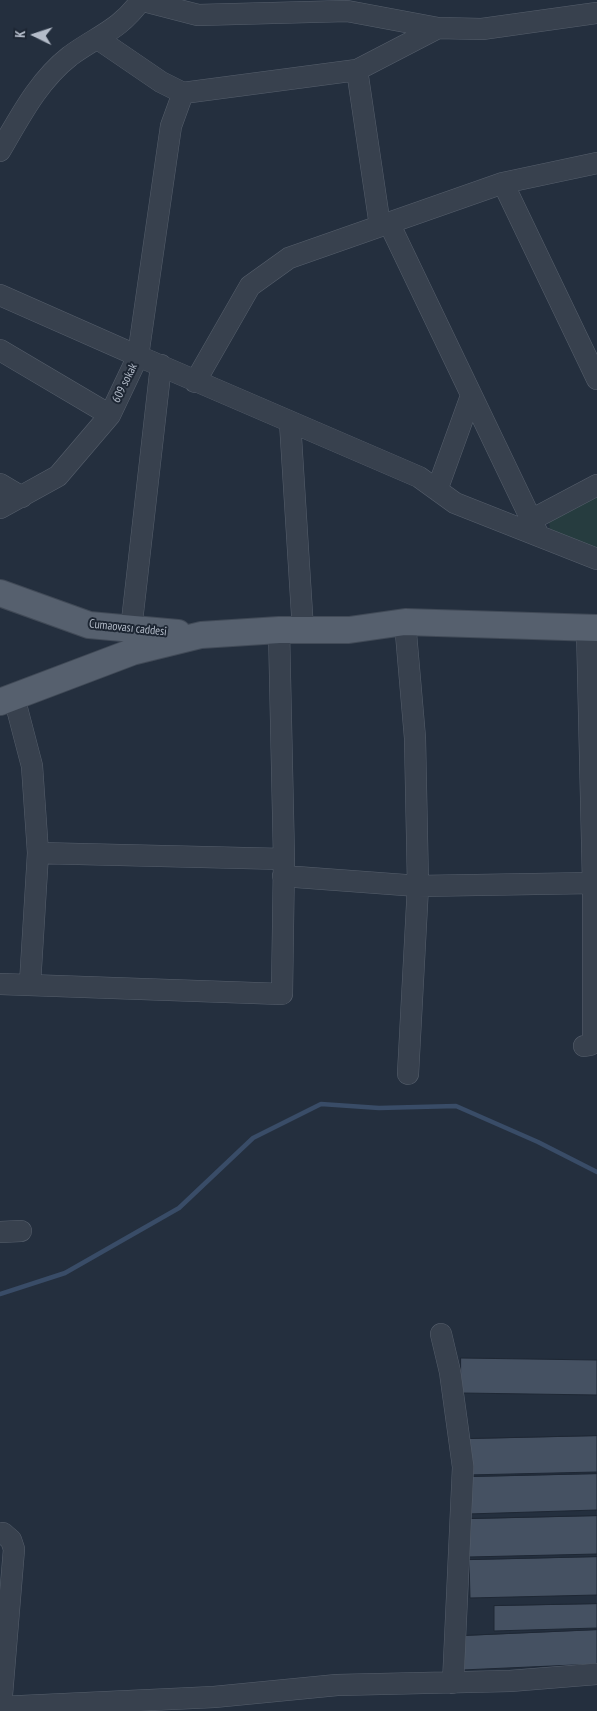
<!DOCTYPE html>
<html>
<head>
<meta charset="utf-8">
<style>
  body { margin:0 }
  #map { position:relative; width:597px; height:1711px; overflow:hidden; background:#242f3e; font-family:"PT Sans Narrow",sans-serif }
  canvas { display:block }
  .north { position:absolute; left:10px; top:10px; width:50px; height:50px; -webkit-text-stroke:4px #1d2633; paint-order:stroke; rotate:274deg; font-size:14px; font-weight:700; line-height:20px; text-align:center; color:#b4bcc9 }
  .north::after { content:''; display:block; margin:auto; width:18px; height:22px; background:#b4bcc9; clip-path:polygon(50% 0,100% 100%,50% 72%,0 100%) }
</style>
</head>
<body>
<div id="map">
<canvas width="597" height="1711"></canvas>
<div class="north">K</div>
</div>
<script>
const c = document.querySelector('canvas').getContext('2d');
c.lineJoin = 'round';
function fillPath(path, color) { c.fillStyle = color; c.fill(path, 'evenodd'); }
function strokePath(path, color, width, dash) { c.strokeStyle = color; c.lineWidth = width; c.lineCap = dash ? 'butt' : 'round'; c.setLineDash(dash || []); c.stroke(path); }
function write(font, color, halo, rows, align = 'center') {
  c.font = font + ' "PT Sans Narrow",sans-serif'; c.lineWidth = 4; c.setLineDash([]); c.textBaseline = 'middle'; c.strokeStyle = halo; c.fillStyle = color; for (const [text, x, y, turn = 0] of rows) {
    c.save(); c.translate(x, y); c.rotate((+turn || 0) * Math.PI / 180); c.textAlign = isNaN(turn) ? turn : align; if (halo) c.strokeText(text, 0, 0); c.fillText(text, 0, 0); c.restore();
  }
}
fillPath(new Path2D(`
  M597 495V551L550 530 549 521Z`), '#263c3f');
strokePath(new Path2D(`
  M0 1294 65 1273 179 1208 253 1138 321 1104 379 1108 456 1106 538 1142 597 1172`), '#394c67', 4.5);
const building = new Path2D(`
  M461 1358 597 1360V1395L461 1393Z
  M597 1436V1472L467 1475 466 1439Z
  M597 1474V1510L468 1514 467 1477Z
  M597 1516V1554L469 1557 468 1519Z
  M597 1557V1595L470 1598 469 1560Z
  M597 1604V1628L494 1631V1606Z
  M597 1630V1664L462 1670 461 1636Z`);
fillPath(building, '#455162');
strokePath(building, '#1f2835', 1);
const minor = new Path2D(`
  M140 0 198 15 347 11 438 28 482 29 597 13
  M98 39 161 82 183 93 357 70 438 28
  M357 70 380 226
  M183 93 171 126 138 356 419 477 455 503 597 559
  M0 151C20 117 38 81 70 56 97 36 120 30 141 0
  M597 163 503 183 597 379
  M389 223 539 536
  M0 295 138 356 110 415 58 476 0 508
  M0 350 110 415
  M195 382 250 286 289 258 503 183
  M290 422 303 630
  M0 484 22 497
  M437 490 471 396
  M531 520 597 485
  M405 622 415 738 418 886 408 1074
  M131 630 161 365
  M14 697 32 766 38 853
  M283 876 418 886 593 883 587 629
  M0 984 282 994 284 859 279 630
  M30 984 38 853 284 859
  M584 1046 590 1045 593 1039V883H597
  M0 1232 21 1231
  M441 1334 450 1372 463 1467 453 1683
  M0 1707 214 1697 337 1685 510 1681 597 1674
  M1 1707 14 1549 11 1540 3 1533`);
const major = new Path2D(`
  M0 593 89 625 178 633
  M0 702 132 652 201 635 279 630H349L405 622 597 628`);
strokePath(minor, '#565f6c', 22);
strokePath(major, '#414a57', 28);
strokePath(minor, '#38414e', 21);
strokePath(major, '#56606e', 26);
write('12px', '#b4bcc9', '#1d2633', [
  ["609 sokak",125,383,-64],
  ["Cumaovası caddesi",128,628,6]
]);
</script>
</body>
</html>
